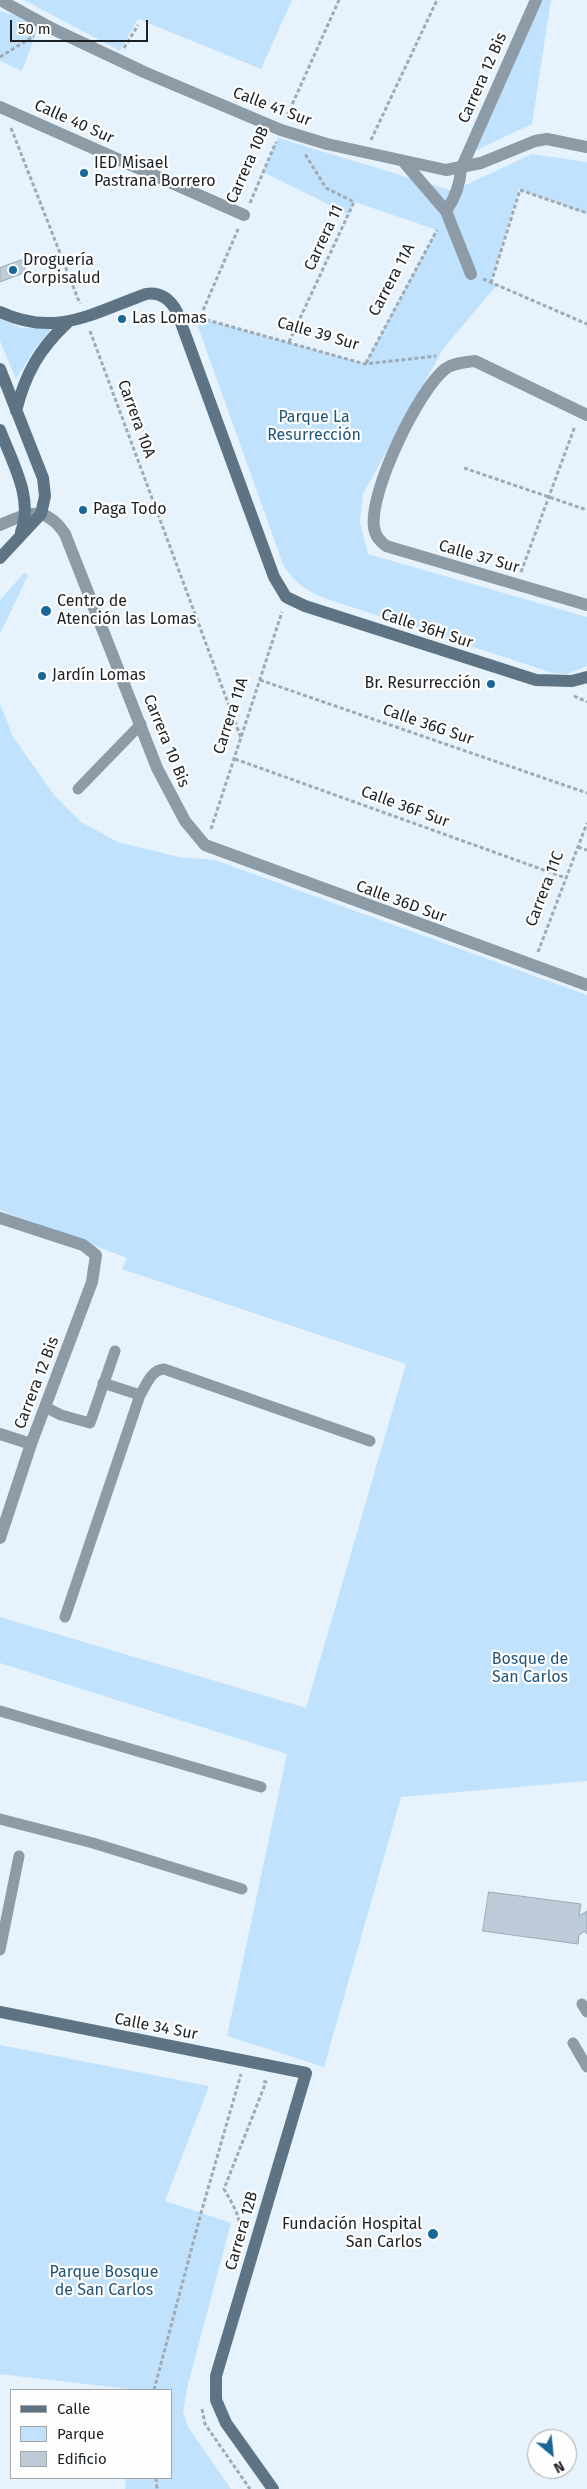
<!DOCTYPE html>
<html>
<head>
<meta charset="utf-8">
<style>
  body { margin:0 }
  #map { position:relative; width:587px; height:2489px; overflow:hidden; background:#e6f3fd; font-family:"Fira Sans",sans-serif }
  canvas { display:block }
  .legend { position:absolute; left:10px; top:2389px; width:162px; height:90px; box-sizing:border-box; background:#fefefe; border:1px solid #a3a5a7; margin:0; padding:6px 9px; list-style:none; font-size:15px; color:#1b2025 }
  .legend li { display:flex; align-items:center; gap:10px; height:25px }
  .legend b { width:25px; border:1px solid #a3a5a7 }
  .north { position:absolute; left:527px; top:2429px; width:50px; height:50px; box-sizing:border-box; background:#fefefe; border:1px solid #a3a5a7; border-radius:50%; rotate:152deg; font-size:14px; font-weight:700; line-height:20px; text-align:center; color:#1b2025 }
  .north::after { content:''; display:block; margin:auto; width:18px; height:22px; background:#196799; clip-path:polygon(50% 0,100% 100%,50% 72%,0 100%) }
  .scale { position:absolute; left:10px; top:20px; width:138px; height:22px; box-sizing:border-box; border:2px solid #1b2025; border-top:0; padding-left:6px; font-size:15px; line-height:18px; white-space:nowrap; color:#1b2025; -webkit-text-stroke:4px #fefefe; paint-order:stroke }
</style>
</head>
<body>
<div id="map">
<canvas width="587" height="2489"></canvas>
<ul class="legend">
<li><b style="height:6px;background:#5e7384"></b>Calle</li>
<li><b style="height:14px;background:#c0e2fd"></b>Parque</li>
<li><b style="height:14px;background:#bccbd7"></b>Edificio</li>
</ul>
<div class="north">N</div>
<div class="scale">50 m</div>
</div>
<script>
const c = document.querySelector('canvas').getContext('2d');
c.lineJoin = 'round';
function fillPath(path, color) { c.fillStyle = color; c.fill(path, 'evenodd'); }
function strokePath(path, color, width, dash) { c.strokeStyle = color; c.lineWidth = width; c.lineCap = dash ? 'butt' : 'round'; c.setLineDash(dash || []); c.stroke(path); }
function write(font, color, halo, rows, align = 'center') {
  c.font = font + ' "Fira Sans",sans-serif'; c.lineWidth = 4.5; c.setLineDash([]); c.textBaseline = 'middle'; c.strokeStyle = halo; c.fillStyle = color; for (const [text, x, y, turn = 0] of rows) {
    c.save(); c.translate(x, y); c.rotate((+turn || 0) * Math.PI / 180); c.textAlign = isNaN(turn) ? turn : align; if (halo) c.strokeText(text, 0, 0); c.fillText(text, 0, 0); c.restore();
  }
}
fillPath(new Path2D(`
  M24 0H292L261 69 138 19 120 51Z
  M536 0H551L532 124 468 154Z
  M0 11 15 15 38 28 22 71 0 61Z
  M278 138 453 191 532 154 587 162V214L519 189 491 282 497 285 443 349 363 494 360 522 368 554 587 617V666L567 674 553 673 327 599C307 591 294 583 283 564L197 324 200 318 365 364 437 230 355 202 348 214 263 172Z
  M0 319 22 328 52 329 36 347 16 379 0 341Z
  M24 573 28 575 0 634V600Z
  M0 704 13 737 54 795 81 822 118 842 179 857 215 860 587 995V1781L401 1797 324 2067 227 2036 287 1754 0 1663V1617L306 1708 406 1364 122 1269 127 1258 0 1210Z
  M0 2045 209 2086 165 2201 231 2223 187 2388 183 2412 188 2427 231 2489H125L126 2478H171V2390H137L0 2374Z`), '#c0e2fd');
const building = new Path2D(`
  M22 260 26 272 0 282V268Z
  M489 1892 581 1904 579 1916 587 1911V1934L585 1931 579 1935 578 1944 483 1931Z`);
fillPath(building, '#bccbd7');
strokePath(building, '#9ba9b6', 1);
strokePath(new Path2D(`
  M124 48 138 25
  M0 57 34 36
  M287 116 339 0
  M11 128 80 304
  M371 140 437 0
  M250 203 276 142
  M483 279 587 324
  M491 283 520 190 587 213
  M200 318 365 364 436 356
  M198 322 239 227
  M90 331 241 738
  M289 342 354 202 326 188 305 154
  M366 363 437 230
  M464 468 587 510
  M521 572 575 426
  M260 680 587 793
  M574 696 587 702
  M235 759 566 878
  M211 829 282 612
  M578 847 587 850
  M538 952 587 823
  M236 2247C244 2221 237 2212 224 2189L266 2082 263 2081
  M154 2390 201 2213 241 2074
  M202 2409 205 2424 250 2489
  M156 2478 157 2489`), '#a0aab3', 3, [4, 2.5]);
strokePath(new Path2D(`
  M78 789 141 724
  M103 1383 140 1395
  M45 1407 61 1415 90 1423 115 1351
  M65 1617 140 1395C147 1384 151 1370 164 1369L370 1441
  M0 1711 261 1787
  M0 1819 93 1843 242 1889
  M0 1950 19 1856
  M582 2004 587 2012
  M573 2043 587 2067`), '#8d9ba7', 11);
strokePath(new Path2D(`
  M0 0 53 29 144 72 281 130 327 144 446 170 481 163 535 141 547 139 587 147
  M0 107 244 215
  M403 161 446 211 471 274
  M446 211C456 197 460 185 461 169L536 0
  M587 415 475 361C465 362 453 363 445 369 418 391 369 492 374 527 375 536 380 541 386 546L587 605
  M0 525C28 513 45 504 65 534L157 768 185 821 205 845 587 985
  M0 1218 83 1245 96 1255 92 1282 31 1444 0 1538
  M0 1434 31 1444`), '#8d9ba7', 12);
strokePath(new Path2D(`
  M0 312C56 338 93 313 146 294 160 291 171 300 177 312L274 577 286 597 305 606 536 680 572 681 587 677
  M0 369 43 478 45 496 41 514 0 558
  M16 411C25 374 40 348 67 323
  M0 430C12 462 34 499 21 532
  M0 2012 306 2073 216 2376V2400L226 2423 273 2489`), '#5e7384', 12);
for (const [x, y, r, color] of [
  [84,173,5,"#196799"],
  [13,270,5,"#196799"],
  [122,319,5,"#196799"],
  [83,510,5,"#196799"],
  [46,611,6,"#196799"],
  [42,676,5,"#196799"],
  [491,684,5,"#196799"],
  [433,2234,6,"#196799"]
]) { const dot = new Path2D(); dot.arc(x, y, r, 0, 2 * Math.PI); c.fillStyle = color; c.fill(dot); strokePath(dot, '#fefefe', 2); }
write('16px', '#1b2025', '#fefefe', [
  ["Carrera 12 Bis",483,78,-66],
  ["Calle 41 Sur",272,107,21],
  ["Calle 40 Sur",74,122,24],
  ["Carrera 10B",248,165,-66],
  ["Carrera 11",324,238,-65],
  ["Carrera 11A",392,280,-62],
  ["Calle 39 Sur",318,334,16],
  ["Carrera 10A",136,419,70],
  ["Calle 37 Sur",479,557,16],
  ["Calle 36H Sur",427,629,18],
  ["Carrera 11A",231,716,-72],
  ["Calle 36G Sur",428,725,19],
  ["Carrera 10 Bis",166,741,68],
  ["Calle 36F Sur",405,807,20],
  ["Carrera 11C",545,889,-69],
  ["Calle 36D Sur",401,902,20],
  ["Carrera 12 Bis",37,1383,-69],
  ["Calle 34 Sur",156,2027,11],
  ["Carrera 12B",242,2231,-74]
]);
write('16px', '#1b2025', '#fefefe', [
  ["IED Misael",94,164],
  ["Pastrana Borrero",94,182],
  ["Droguería",23,261],
  ["Corpisalud",23,279],
  ["Las Lomas",132,319],
  ["Paga Todo",93,510],
  ["Centro de",57,602],
  ["Atención las Lomas",57,620],
  ["Jardín Lomas",52,676],
  ["Br. Resurrección",481,684,"right"],
  ["Fundación Hospital",422,2225,"right"],
  ["San Carlos",422,2243,"right"]
], 'left');
write('16px', '#1f557a', '#fefefe', [
  ["Parque La",314,418],
  ["Resurrección",314,436],
  ["Bosque de",530,1660],
  ["San Carlos",530,1678],
  ["Parque Bosque",104,2273],
  ["de San Carlos",104,2291]
]);
</script>
</body>
</html>
